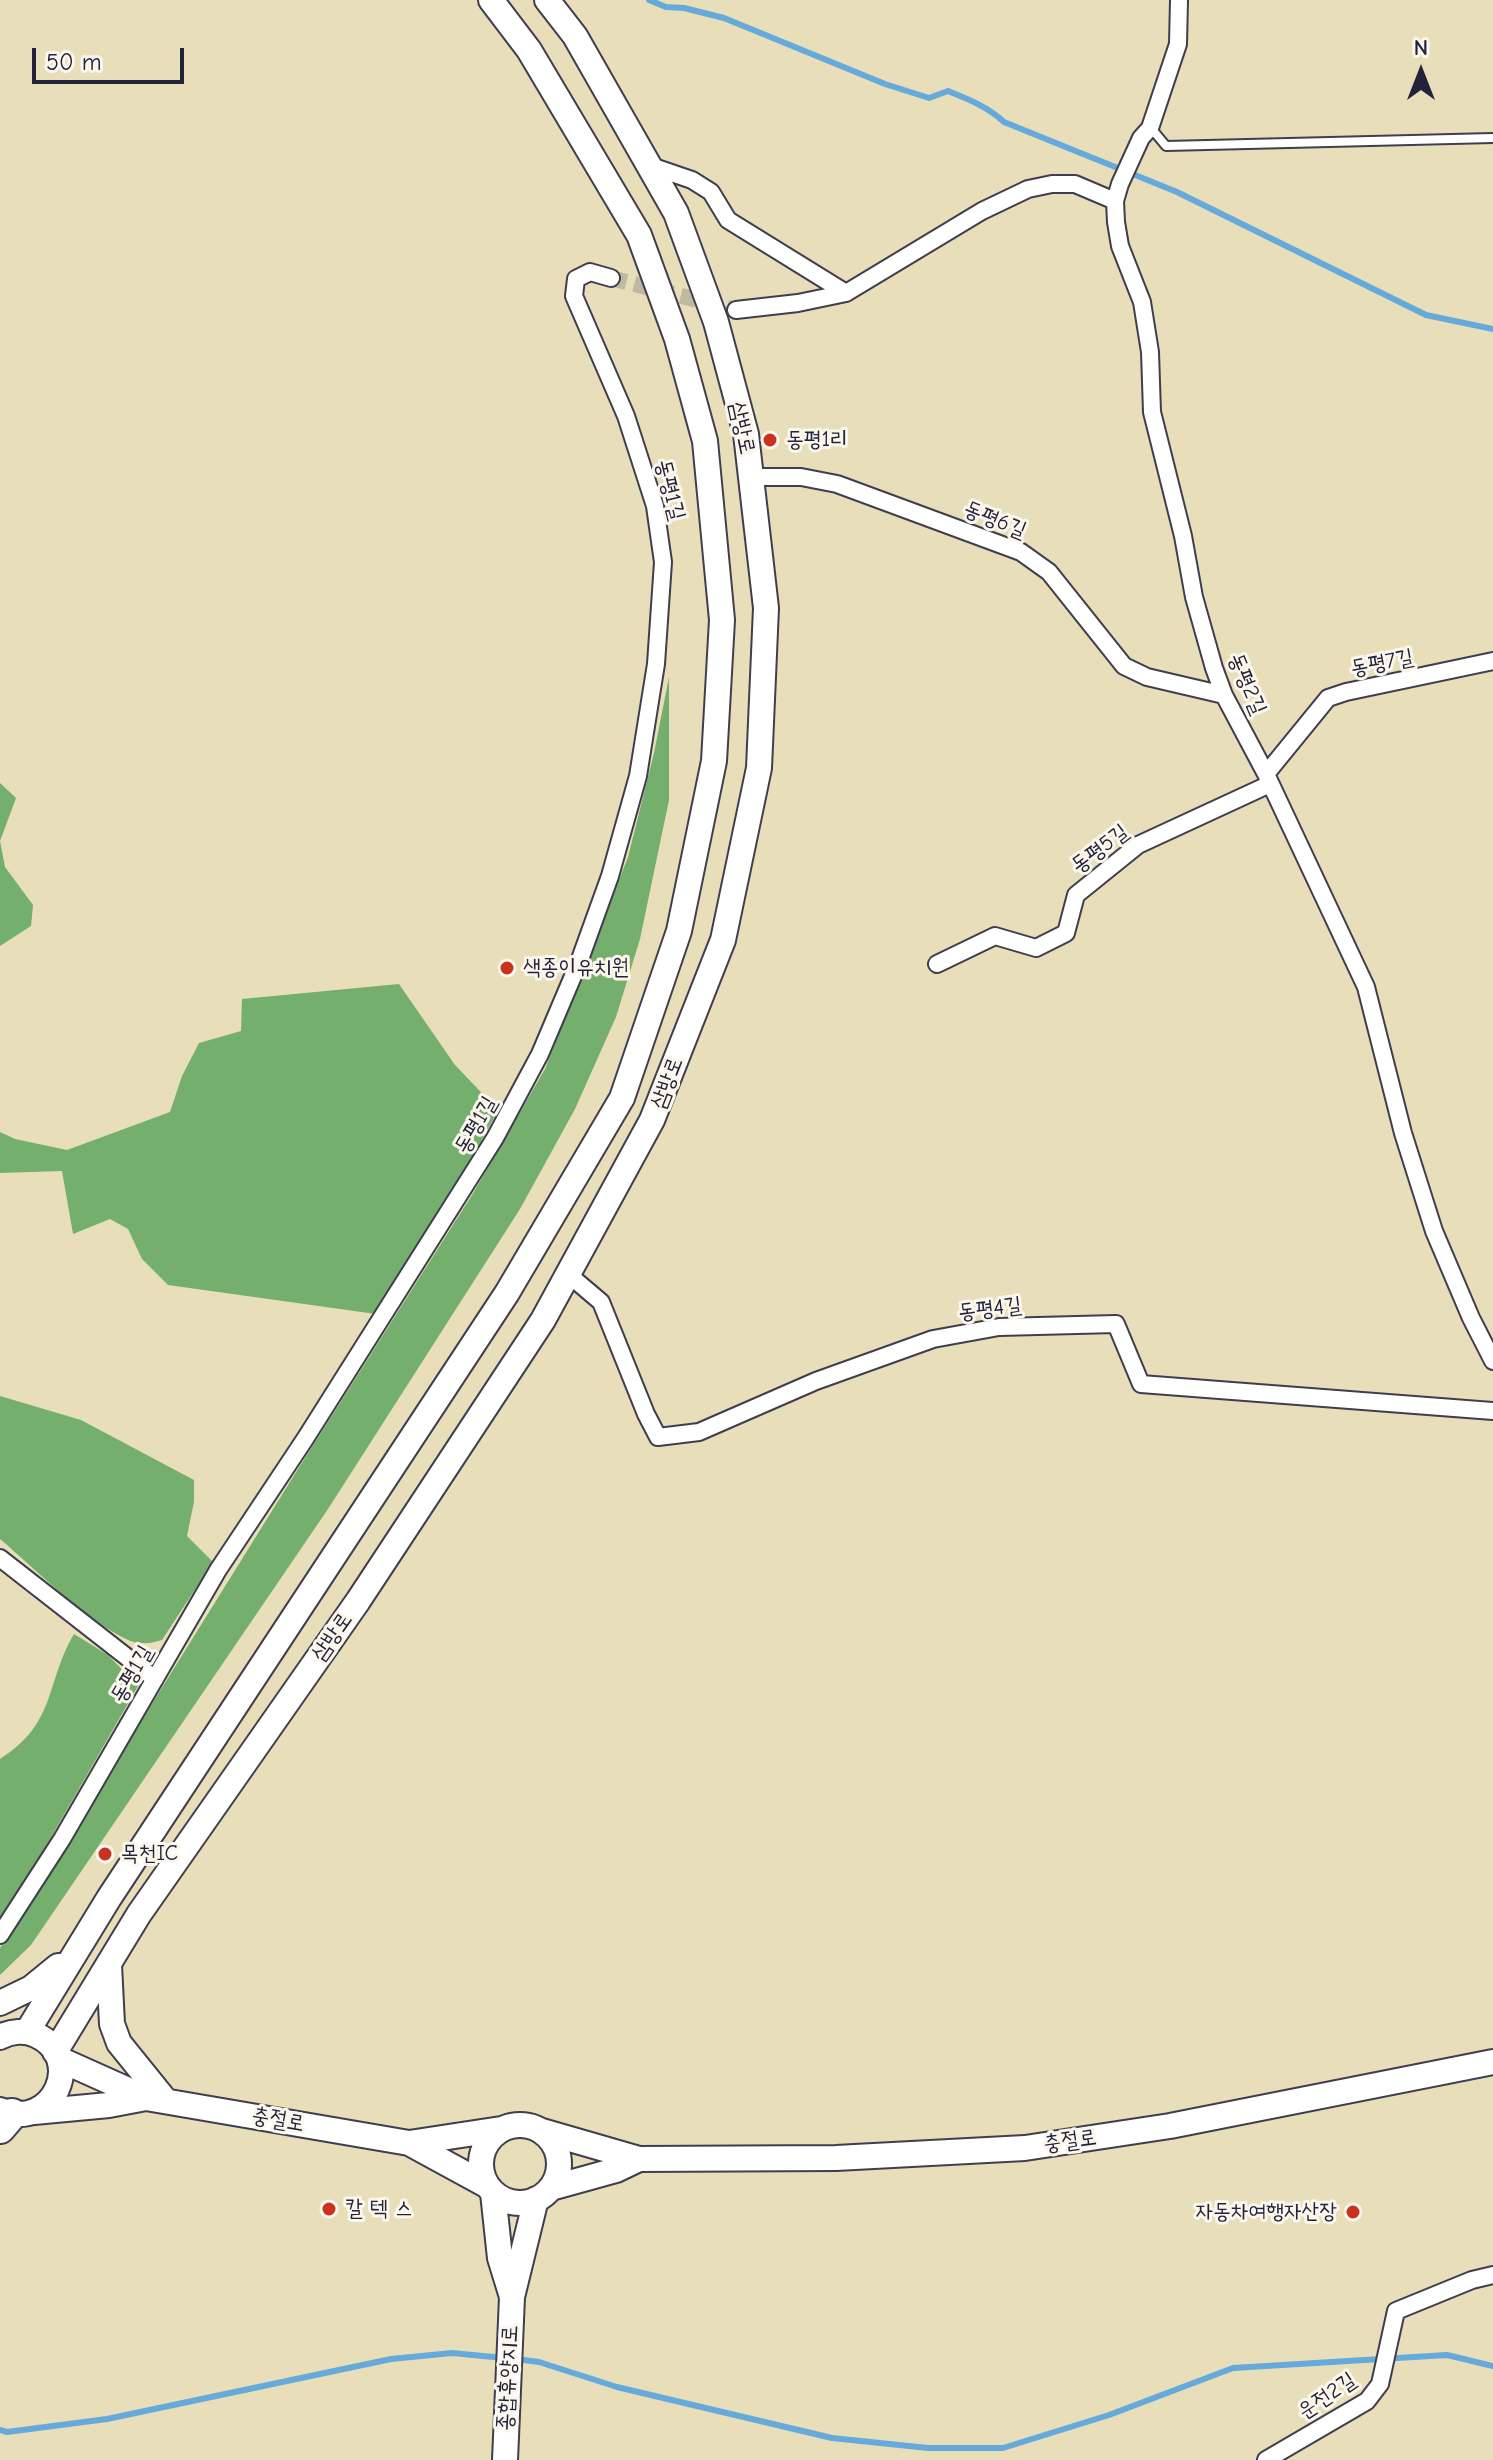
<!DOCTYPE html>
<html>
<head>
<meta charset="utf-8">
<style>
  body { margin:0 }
  #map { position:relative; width:1493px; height:2460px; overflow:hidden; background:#e8deba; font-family:"Comic Neue",sans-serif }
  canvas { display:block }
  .north { position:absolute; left:1381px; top:32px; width:80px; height:80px; -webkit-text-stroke:6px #fbf7ec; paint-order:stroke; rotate:0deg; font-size:22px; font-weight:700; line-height:32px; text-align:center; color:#22223b }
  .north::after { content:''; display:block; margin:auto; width:28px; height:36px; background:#22223b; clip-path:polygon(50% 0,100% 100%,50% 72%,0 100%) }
  .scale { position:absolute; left:32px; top:48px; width:152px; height:36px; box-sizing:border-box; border:4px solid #22223b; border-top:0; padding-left:10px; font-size:24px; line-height:28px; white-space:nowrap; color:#22223b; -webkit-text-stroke:6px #fbf7ec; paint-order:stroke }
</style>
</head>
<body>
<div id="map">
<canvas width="1493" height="2460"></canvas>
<div class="north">N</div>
<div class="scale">50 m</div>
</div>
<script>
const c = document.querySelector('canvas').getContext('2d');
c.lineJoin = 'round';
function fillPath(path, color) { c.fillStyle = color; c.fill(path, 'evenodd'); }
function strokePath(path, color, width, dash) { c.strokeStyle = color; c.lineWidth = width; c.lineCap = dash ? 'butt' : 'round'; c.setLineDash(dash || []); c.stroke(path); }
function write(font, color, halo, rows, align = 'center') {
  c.font = font + ' "Comic Neue","Poor Story",sans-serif'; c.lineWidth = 6; c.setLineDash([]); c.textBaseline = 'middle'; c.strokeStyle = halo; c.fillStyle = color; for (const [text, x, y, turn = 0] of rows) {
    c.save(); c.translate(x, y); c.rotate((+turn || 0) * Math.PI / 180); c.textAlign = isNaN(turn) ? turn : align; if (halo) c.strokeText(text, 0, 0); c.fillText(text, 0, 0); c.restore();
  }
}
fillPath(new Path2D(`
  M669 677V800L640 939 616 1017 575 1109 520 1209 328 1509 31 1945 0 1975V1948L298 1469 472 1195 545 1069 628 857 654 753Z
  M0 783 16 798 0 841 5 867 33 905 31 926 0 946Z
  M399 984 455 1065 498 1110 453 1193 376 1314 168 1285 142 1259 128 1229 110 1219 73 1234 62 1171 0 1173V1132L15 1139 67 1150 170 1112 182 1076 199 1043 241 1031 242 999Z
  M0 1396 81 1420 194 1480V1502L187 1536 213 1562 162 1640C149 1644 138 1645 126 1639 86 1620 35 1569 0 1539Z
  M74 1634 108 1655 138 1686 0 1926V1759C57 1723 45 1683 74 1634Z`), '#74af6e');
strokePath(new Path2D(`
  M649 0 666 7 684 8 724 18 885 84 929 98 948 91C968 99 988 107 1004 122L1177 192 1426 315 1493 329
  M516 2359 539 2362 617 2387 832 2438 928 2448H1003L1109 2415 1233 2368 1447 2355 1493 2366
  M0 2430 7 2432 107 2419 391 2359 452 2353 504 2358`), '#65aada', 6);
strokePath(new Path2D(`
  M611 278 736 310`), '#c0b8a1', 16, [16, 8]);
const lane = new Path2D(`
  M1151 128 1166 146 1493 138`);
const street = new Path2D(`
  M1179 0 1178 44 1150 128 1141 138 1120 184 1115 201 1116 222 1120 246 1142 302 1150 352 1152 412 1183 536 1194 597 1214 668 1224 695 1266 774 1366 987 1403 1133 1434 1231 1471 1318 1493 1361
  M648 165 692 180 711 192 728 220 846 293
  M736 310 798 303 846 293 982 211 1028 189 1052 184H1075L1115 201
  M751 477H801L837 484 1021 552 1049 572 1124 666 1147 677 1224 695
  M1266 774 1328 698 1346 692 1493 661
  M937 964 995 936 1036 948 1066 933 1076 895 1138 845 1270 784
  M568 1274 601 1302 646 1414 658 1437 699 1432 816 1381 933 1339 999 1327 1116 1324 1141 1384 1493 1411
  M0 1558 155 1679
  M0 1935 62 1839 218 1570 305 1439 495 1138 540 1054 579 962 610 876 638 776 656 664 663 562 655 506 626 416 574 296 576 279 590 272 611 278
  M1266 2460 1367 2401 1380 2384 1396 2311 1472 2280 1493 2275`);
const secondary = new Path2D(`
  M109 1965 112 2024 119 2043 165 2100
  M0 2003 31 1988 58 1966
  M27 2032 109 1898 507 1293 622 1098 679 931 714 761 722 620 705 441 677 339 639 235 529 50 491 0
  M0 2037C11 2031 25 2030 36 2035 86 2057 54 2132 0 2110
  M55 2052 139 1914 358 1601 543 1320 652 1120 723 940 759 768 766 608 746 434 716 322 676 213 575 36 547 0
  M59 2059 146 2098 409 2143 501 2129
  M34 2112 109 2105 146 2098
  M481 2164a39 39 0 1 1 78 0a39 39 0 1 1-78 0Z
  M542 2131 639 2159 836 2158 1025 2148 1170 2126 1493 2062
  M409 2143 486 2185
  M551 2188 616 2170 639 2159
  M493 2193 500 2258 512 2297
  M505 2460 512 2297 536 2199`);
const highway = new Path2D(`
  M0 2128 12 2114`);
strokePath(lane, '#403e4e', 12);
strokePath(street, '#403e4e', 20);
strokePath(secondary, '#403e4e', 28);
strokePath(highway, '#403e4e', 34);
strokePath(lane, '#fff', 8);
strokePath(street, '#fff', 16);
strokePath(secondary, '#fff', 24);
strokePath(highway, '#fff', 30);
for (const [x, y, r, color] of [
  [770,440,8,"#c8321e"],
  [507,968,8,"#c8321e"],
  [105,1854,8,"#c8321e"],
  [329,2209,8,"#c8321e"],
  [1353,2212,8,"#c8321e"]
]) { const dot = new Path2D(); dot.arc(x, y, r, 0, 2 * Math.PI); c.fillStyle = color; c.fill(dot); strokePath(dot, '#fbf7ec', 3); }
write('22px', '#22223b', '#fbf7ec', [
  ["삼방로",742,428,78],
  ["동평1길",670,490,76],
  ["동평6길",995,520,22],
  ["동평7길",1382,663,-11],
  ["동평2길",1247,684,67],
  ["동평5길",1100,849,-37],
  ["삼방로",667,1083,-69],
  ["동평1길",476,1125,-60],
  ["동평4길",990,1309,-7],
  ["삼방로",332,1637,-55],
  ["동평1길",132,1674,-60],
  ["충절로",278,2120,10],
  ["충절로",1070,2141,-8],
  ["종합휴양지로",508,2378,-87],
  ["운전2길",1327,2396,-34]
]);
write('22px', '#22223b', '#fbf7ec', [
  ["동평1리",786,440],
  ["색종이유치원",523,968],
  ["목천IC",121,1854],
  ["칼 텍 스",345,2209],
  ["자동차여행자산장",1337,2212,"right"]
], 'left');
</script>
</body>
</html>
